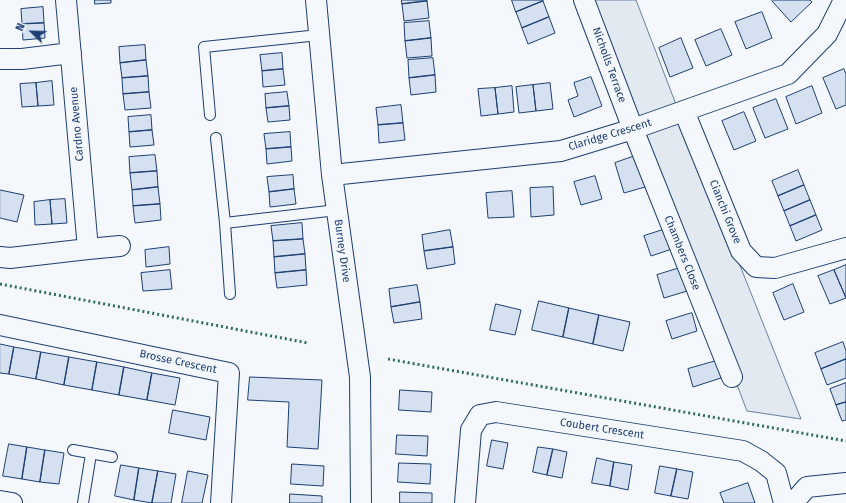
<!DOCTYPE html>
<html>
<head>
<meta charset="utf-8">
<style>
  body { margin:0 }
  #map { position:relative; width:846px; height:503px; overflow:hidden; background:#f4f7fb; font-family:"Fira Sans",sans-serif }
  canvas { display:block }
  .north { position:absolute; left:12px; top:12px; width:40px; height:40px; -webkit-text-stroke:3px #f4f7fb; paint-order:stroke; rotate:293deg; font-size:11px; font-weight:700; line-height:16px; text-align:center; color:#1d3f73 }
  .north::after { content:''; display:block; margin:auto; width:14px; height:18px; background:#1d3f73; clip-path:polygon(50% 0,100% 100%,50% 72%,0 100%) }
</style>
</head>
<body>
<div id="map">
<canvas width="846" height="503"></canvas>
<div class="north">N</div>
</div>
<script>
const c = document.querySelector('canvas').getContext('2d');
c.lineJoin = 'round';
function fillPath(path, color) { c.fillStyle = color; c.fill(path, 'evenodd'); }
function strokePath(path, color, width, dash) { c.strokeStyle = color; c.lineWidth = width; c.lineCap = dash ? 'butt' : 'round'; c.setLineDash(dash || []); c.stroke(path); }
function write(font, color, halo, rows, align = 'center') {
  c.font = font + ' "Fira Sans",sans-serif'; c.lineWidth = 3; c.setLineDash([]); c.textBaseline = 'middle'; c.strokeStyle = halo; c.fillStyle = color; for (const [text, x, y, turn = 0] of rows) {
    c.save(); c.translate(x, y); c.rotate((+turn || 0) * Math.PI / 180); c.textAlign = isNaN(turn) ? turn : align; if (halo) c.strokeText(text, 0, 0); c.fillText(text, 0, 0); c.restore();
  }
}
const green = new Path2D(`
  M588 0H636L677 107 635 123Z
  M681 117 801 419 747 411 641 133Z`);
fillPath(green, '#e3e9f0');
strokePath(green, '#687fa3', 1);
const building = new Path2D(`
  M95 0H111V3L95 4Z
  M402 0H427V1L402 4Z
  M512 0H543V1L516 12Z
  M773 0H810L812 2 791 22 772 1Z
  M427 1 429 18 404 21 402 4Z
  M543 1 549 17 522 28 516 12Z
  M43 7 44 23 22 24 21 9Z
  M762 12 772 38 746 49 735 22Z
  M549 17 555 33 528 44 522 28Z
  M429 21 431 38 405 41 404 23Z
  M44 23 45 38 23 40 22 24Z
  M721 29 732 55 706 66 695 40Z
  M431 38 432 56 407 58 405 41Z
  M681 38 693 68 670 77 659 48Z
  M145 45 146 60 120 63 119 47Z
  M282 53 283 69 262 71 260 55Z
  M433 58 435 75 409 78 408 60Z
  M146 60 148 76 122 78 120 63Z
  M283 69 285 85 263 87 262 71Z
  M844 69 846 74V105L836 109 823 78Z
  M435 75 436 92 411 95 409 78Z
  M148 76 149 92 123 94 122 78Z
  M591 77 602 106 574 117 568 100 578 96 574 83Z
  M52 81 54 105 38 106 36 83Z
  M36 83 38 106 22 107 20 84Z
  M550 83 553 109 536 111 533 85Z
  M533 85 536 111 519 113 516 87Z
  M512 86 514 112 498 114 495 88Z
  M812 86 822 113 796 124 786 97Z
  M495 88 498 114 481 116 478 89Z
  M149 92 151 108 125 110 123 94Z
  M287 92 289 106 266 108 265 94Z
  M776 99 788 129 765 138 753 108Z
  M401 105 403 123 378 125 376 108Z
  M289 106 290 120 268 122 266 108Z
  M744 112 756 141 734 150 722 121Z
  M151 115 152 130 129 132 128 117Z
  M403 123 405 140 379 143 378 125Z
  M152 130 154 145 130 147 129 132Z
  M290 132 291 147 266 149 264 134Z
  M291 147 292 161 267 164 266 149Z
  M155 155 157 171 130 173 129 157Z
  M635 156 645 187 624 193 615 163Z
  M798 170 804 185 778 196 772 181Z
  M157 171 158 187 132 190 130 173Z
  M293 175 294 189 269 192 267 177Z
  M595 176 602 199 581 205 574 182Z
  M804 185 810 200 784 211 778 196Z
  M158 187 160 204 133 206 132 190Z
  M553 187 554 215 531 217 530 188Z
  M294 189 296 204 270 207 269 192Z
  M0 190 24 195 17 222 0 218Z
  M512 191 514 217 488 218 486 193Z
  M65 199 67 223 52 224 50 200Z
  M50 200 52 224 35 225 34 202Z
  M810 200 816 215 790 226 784 211Z
  M160 204 161 220 135 223 133 206Z
  M816 215 822 230 796 241 790 226Z
  M302 223 303 239 273 241 271 226Z
  M669 228 675 248 651 256 644 236Z
  M450 230 453 247 424 251 422 235Z
  M303 239 305 254 274 257 273 241Z
  M169 247 170 264 146 267 145 250Z
  M453 247 455 264 427 269 424 251Z
  M305 254 306 270 275 273 274 257Z
  M846 265V298L834 270Z
  M680 268 687 291 664 298 657 275Z
  M170 270 172 289 143 291 141 273Z
  M306 270 307 285 277 288 275 273Z
  M834 270 846 298 830 304 818 276Z
  M793 284 804 312 784 320 773 293Z
  M417 285 420 302 391 307 389 289Z
  M539 301 569 308 563 337 532 330Z
  M420 302 422 319 394 323 391 307Z
  M496 304 521 310 515 335 490 330Z
  M569 308 599 315 593 344 563 337Z
  M692 313 697 331 672 339 666 321Z
  M599 315 630 322 623 351 593 344Z
  M843 342 846 351V359L821 369 815 353Z
  M0 344 14 347 9 374 0 373Z
  M14 347 41 352 36 379 9 374Z
  M41 352 69 357 64 385 36 379Z
  M69 357 97 362 92 390 64 385Z
  M846 359V378L827 385 821 369Z
  M716 361 721 378 693 387 688 369Z
  M97 362 124 367 119 395 92 390Z
  M124 367 152 373 147 400 119 395Z
  M152 373 180 378 175 405 147 400Z
  M250 377 322 380 318 449 287 447 289 402 248 400Z
  M846 383V402L836 405 830 389Z
  M400 390 432 392 431 412 399 410Z
  M846 402V420L842 421 836 405Z
  M173 410 210 417 206 440 169 433Z
  M397 435 428 436 427 456 396 454Z
  M492 440 508 443 503 469 487 466Z
  M9 444 27 447 22 479 3 476Z
  M27 447 45 450 40 482 22 479Z
  M538 447 553 449 547 475 533 472Z
  M553 449 567 452 562 478 547 475Z
  M45 450 64 453 59 484 40 482Z
  M597 458 614 462 610 486 592 483Z
  M614 462 632 465 628 490 610 486Z
  M399 463 431 464 430 484 398 482Z
  M292 464 324 466 323 486 291 484Z
  M121 465 139 468 134 500 115 496Z
  M660 466 677 469 671 496 655 493Z
  M139 468 158 471 152 503 134 500Z
  M677 469 693 472 688 499 671 496Z
  M158 471 176 474 171 503H152Z
  M188 471 208 475 202 503H182Z
  M748 483 755 503H724L720 493Z
  M400 492 432 493V503H400Z
  M290 494 322 496V503H290Z`);
fillPath(building, '#d5e0f0');
strokePath(building, '#1d3f73', 1);
const lane = new Path2D(`
  M210 115 204 47 319 35
  M216 138 225 223 230 294
  M225 223 337 210
  M73 450 112 457
  M83 503 91 454`);
const street = new Path2D(`
  M66 0 88 249
  M316 0 332 175 360 377 361 503
  M584 0 633 129 732 377
  M0 59H22L71 53
  M684 111 741 251 756 267 775 268 846 248
  M332 175 561 151 633 129 788 74 827 34 844 0
  M0 257 10 258 88 249 120 246
  M0 325 229 373 221 503
  M0 501 12 503
  M465 503 471 430 480 415 496 412 743 451 761 461 776 473 784 503
  M793 503 807 487 846 483`);
strokePath(lane, '#1d3f73', 12);
strokePath(street, '#1d3f73', 22);
strokePath(lane, '#f4f7fb', 10);
strokePath(street, '#f4f7fb', 20);
strokePath(new Path2D(`
  M0 284 308 343
  M388 359 846 441`), '#2c6c60', 3, [2, 3]);
write('11px', '#1d3f73', '#f4f7fb', [
  ["Nicholls Terrace",609,65,70],
  ["Cardno Avenue",77,124,-95],
  ["Claridge Crescent",610,135,-17],
  ["Cianchi Grove",725,212,68],
  ["Burney Drive",342,251,82],
  ["Chambers Close",682,253,68],
  ["Brosse Crescent",178,362,12],
  ["Coubert Crescent",602,429,9]
]);
</script>
</body>
</html>
